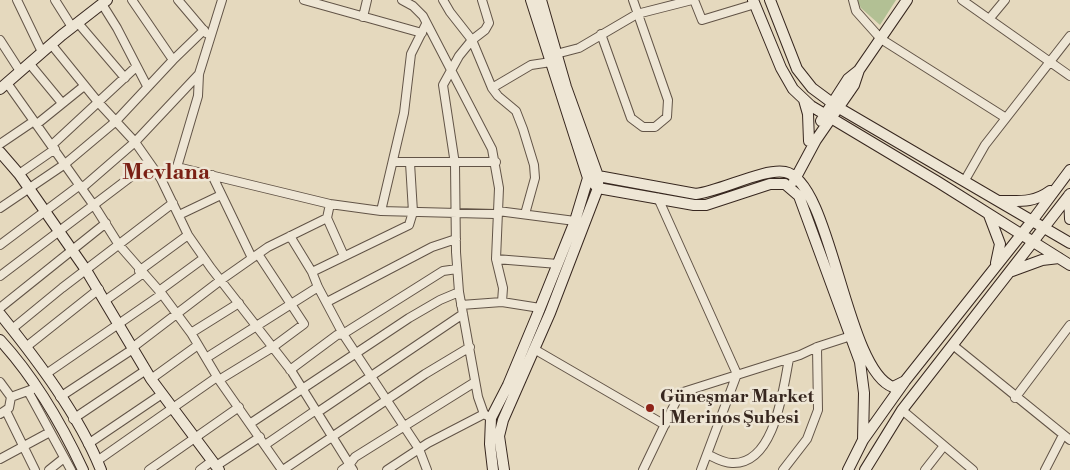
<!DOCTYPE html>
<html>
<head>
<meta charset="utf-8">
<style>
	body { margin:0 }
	canvas { display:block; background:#e5d9be }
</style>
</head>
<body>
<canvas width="1070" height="470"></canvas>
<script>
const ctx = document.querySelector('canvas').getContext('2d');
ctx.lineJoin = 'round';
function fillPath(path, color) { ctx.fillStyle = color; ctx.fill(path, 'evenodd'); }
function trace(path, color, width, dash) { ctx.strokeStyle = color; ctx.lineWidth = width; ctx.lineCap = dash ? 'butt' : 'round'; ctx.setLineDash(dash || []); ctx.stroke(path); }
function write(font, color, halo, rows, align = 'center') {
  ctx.font = font + ' "Libre Bodoni",serif'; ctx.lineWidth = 5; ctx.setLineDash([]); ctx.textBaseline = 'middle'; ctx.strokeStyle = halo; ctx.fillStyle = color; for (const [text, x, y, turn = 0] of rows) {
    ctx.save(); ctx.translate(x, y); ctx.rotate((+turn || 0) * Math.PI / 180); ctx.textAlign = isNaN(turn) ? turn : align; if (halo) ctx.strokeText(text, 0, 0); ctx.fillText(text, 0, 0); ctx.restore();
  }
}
const green = new Path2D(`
	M857,0h39l-16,25 -19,-17z`);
const street = new Path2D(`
	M17,0l25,52
	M55,0l17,27
	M132,0l41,60
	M178,0l28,33
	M304,0l118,33
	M402,0l11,6 10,10 69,133 7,39 -3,71 7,29 -1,14
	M443,0l7,12 22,28 20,48 6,8 18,15 7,18 11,36 1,13 -10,36
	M482,0l7,23 -4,7 -13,10 -13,16 -16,29 12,79 1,88 3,40 19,105 6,17 7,4
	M694,0l8,20 53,-16
	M853,0l3,11 25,28 125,79
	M962,0l108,76
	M102,4l15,24 30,58
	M363,17l4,-17
	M990,18l15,-18
	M78,23l47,55
	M601,34l30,84 12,9h12l12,-10 1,-17 -35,-100
	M0,40l20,31
	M51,44l47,58 37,40 26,37 27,56 23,33 81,104 61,98
	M556,54l23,-6 58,-34 55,-14
	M29,63l33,40
	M7,83l90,127 22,35 43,49 29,39 28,47 63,90
	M492,88l39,-23 20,-3
	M37,124l47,-38
	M0,144l34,-23
	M52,145l84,-78
	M393,162h103
	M410,163l3,49 -4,13 -97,47 6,15 25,47 76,115 8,21
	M177,167l153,37 51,7 114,3 3,-3 77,10
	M19,174l36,-25
	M212,175l40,83
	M161,179l16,-12 21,-71 1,-22 23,-74
	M965,180l20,-35 85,-109
	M82,188l53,-46 64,-68
	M658,198l79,176 -36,96
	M0,208l65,-44 50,-42 58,-62 31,-30
	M381,211l23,-98 7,-59 15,-30
	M179,215l42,-20
	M327,218l17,38
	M290,236l22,36
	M0,245l80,-60
	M496,259l62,5
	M139,271l49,-36
	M0,276l149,-113
	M159,291l45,-33
	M106,300l36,-26
	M327,302l105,-55 24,-8
	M461,305l41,-3 38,6
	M0,308l106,-85
	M12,329l50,-41 111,-85
	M191,333l48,-30
	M954,346l116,94
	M26,347l73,-58
	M132,348l89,-68 47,-33 59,-29 3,-14
	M534,349l131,76
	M206,358l112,-71
	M290,370l47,-35 6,-1 100,-63 14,-2
	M46,374l116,-80
	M151,379l47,-34
	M219,380l54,-33 31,-23 -46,-70
	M0,382l11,15 -2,11 -9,6
	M28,391l43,79
	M11,397l22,-8
	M60,397l73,-48
	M1015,398l55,-73
	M902,410l71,60
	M6,411l29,59
	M318,412l145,-98
	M73,419l73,-49
	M251,423l158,-105 31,-18 19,-8
	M88,444l74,-50
	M265,445l51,-35
	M707,454c8,4 16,9 25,9 43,2 51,-74 57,-104
	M0,459l50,-27
	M97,461l120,-84
	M216,466l44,-29
	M49,470l15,-12
	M149,470l90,-63
	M200,470l12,-9
	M283,470l142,-96 45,-27
	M342,470l7,-5 6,-8 120,-75
	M387,470l41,-27 56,-29
	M643,470l37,-77 120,-38 17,-8 37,-12
	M783,470l24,-31 11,-29 -1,-63
	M925,470l18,-23
	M1045,470l18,-35`);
const secondary = new Path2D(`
	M753,0l28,68 12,21 18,17 127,76 132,83
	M770,0l27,69 15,19 27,20 231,135
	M0,89l62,-54 45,-35
	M804,100l4,14 1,27
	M821,121l27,-42 10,-8
	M0,152l19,22 67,96 65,109 68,91
	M592,177l6,-1 98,18c25,-3 68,-26 89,-22 47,9 60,198 108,215l12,-6
	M794,181l22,-41 38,-55 5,-15 48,-70
	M594,184l4,4 96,17h12l64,-21h15l14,12 61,166 4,31 -1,47
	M1069,195l1,24
	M1000,201c19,0 34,2 50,-10
	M989,215l11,29 -4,19
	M1012,271l30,-11 17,-2
	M0,314c37,46 79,101 101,156
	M0,340c34,37 62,85 83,130
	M493,470l-3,-26 1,-26 17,-33 28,-67 39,-97 13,-43 -57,-178
	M504,470l-5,-34 4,-16 47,-107 48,-125v-12l-32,-89 -25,-87
	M848,470l15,-30 42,-59 127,-160 38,-51
	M865,470l37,-60 168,-216`);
const markers = [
	[650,408,5,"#8f2418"]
];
const poiNames = [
	["Güneşmar Market",660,398],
	["| Merinos Şubesi",660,419]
];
const districtNames = [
	["Mevlana",166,174]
];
fillPath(green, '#b2c094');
trace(street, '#625447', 10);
trace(secondary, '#37271f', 12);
trace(street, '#eee6d5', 8);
trace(secondary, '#eee6d5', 10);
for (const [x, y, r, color] of markers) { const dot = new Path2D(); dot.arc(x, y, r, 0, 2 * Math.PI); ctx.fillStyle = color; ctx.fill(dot); trace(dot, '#eee6d5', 2); }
write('bold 18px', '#37271f', '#eee6d5', poiNames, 'left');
write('bold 22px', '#7a1f14', '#eee6d5', districtNames);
</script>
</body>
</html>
